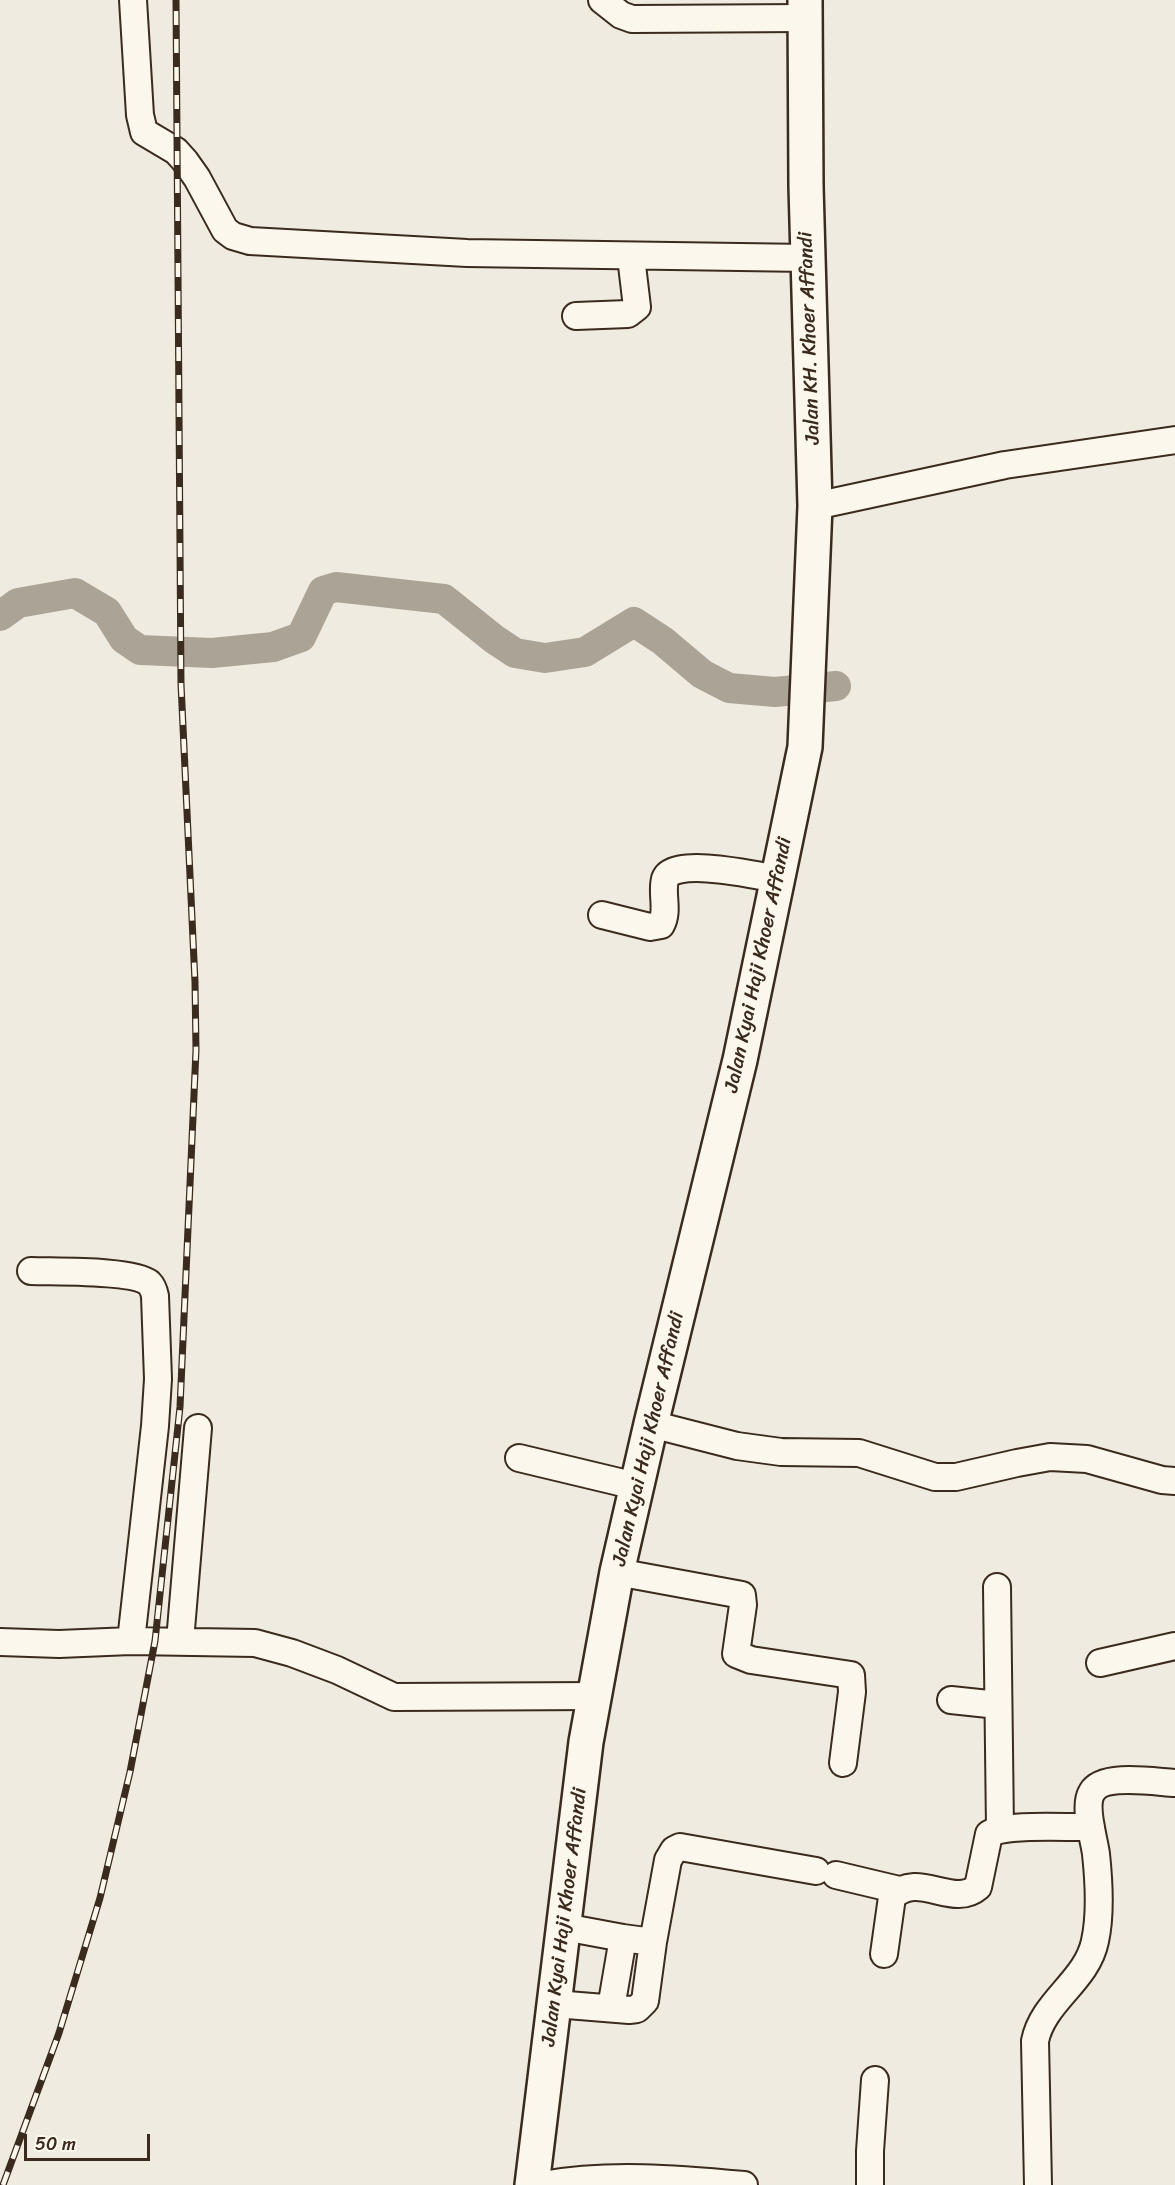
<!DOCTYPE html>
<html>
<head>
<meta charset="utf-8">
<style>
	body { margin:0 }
	#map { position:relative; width:1175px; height:2185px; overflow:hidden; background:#f0ebe0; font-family:Sriracha,sans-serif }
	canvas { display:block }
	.scale { position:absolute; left:24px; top:2134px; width:126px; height:27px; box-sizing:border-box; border:3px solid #3b2a1e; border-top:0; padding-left:8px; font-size:18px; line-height:21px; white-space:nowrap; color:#3b2a1e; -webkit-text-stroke:4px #fbf7ec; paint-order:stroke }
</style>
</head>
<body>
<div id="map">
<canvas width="1175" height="2185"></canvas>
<div class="scale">50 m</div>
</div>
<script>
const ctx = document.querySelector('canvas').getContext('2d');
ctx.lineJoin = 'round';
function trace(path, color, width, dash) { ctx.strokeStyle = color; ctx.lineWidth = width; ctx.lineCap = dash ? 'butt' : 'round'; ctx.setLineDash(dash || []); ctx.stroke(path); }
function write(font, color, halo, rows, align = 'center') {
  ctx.font = font + ' Sriracha,sans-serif'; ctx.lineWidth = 4.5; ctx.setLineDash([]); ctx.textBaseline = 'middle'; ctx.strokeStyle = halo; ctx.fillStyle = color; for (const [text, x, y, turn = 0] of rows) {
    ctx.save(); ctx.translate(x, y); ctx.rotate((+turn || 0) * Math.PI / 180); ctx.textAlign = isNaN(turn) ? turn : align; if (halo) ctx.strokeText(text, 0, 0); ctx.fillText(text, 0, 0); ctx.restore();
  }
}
const river = new Path2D(`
	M0,616l18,-13 57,-10 32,19 17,27 16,11 72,3 61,-6 28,-10 22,-46 13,-4 108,12 50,40 21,14 30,5 40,-6 49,-30 29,19 39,33 27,14 46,4 61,-6`);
const minor = new Path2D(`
	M133,0l7,115 4,17 32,19 9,10 12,17 28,52 8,6 17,5 217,12 341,5
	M602,0l19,15 11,4 173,-1
	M576,316l52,-2 9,-7 -6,-50
	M815,506l190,-41 170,-25
	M602,915l48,12 11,-2c8,-14 0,-31 4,-46 8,-23 94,-3 113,0
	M31,1271c25,1 102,-1 118,12 4,4 5,8 6,13l3,83 -3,47 -24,215
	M651,1424l86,22 44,6 78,1 76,24h21l61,-14 33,-6 37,2 75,21 13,1
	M519,1458l117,28
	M617,1572l125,23 1,10 -7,49 15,6 100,15 1,17 -9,71
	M997,1587l3,242
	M180,1641l18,-213
	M0,1642l59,2 72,-3 124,2 37,10 45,17 57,27 202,-1
	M1100,1663l75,-17
	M951,1700l47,5
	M836,1875l63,15
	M564,1927l59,11 30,4
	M884,1954l8,-57c26,-27 61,12 86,-10l11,-53c18,-11 79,-6 102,-7
	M555,2004l74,6 8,-1 8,-8 8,-59 15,-82 6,-10 6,-3 136,24
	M611,2008l12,-70
	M543,2185c66,-12 134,-6 201,0
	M870,2185v-34l5,-71
	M1038,2185l-3,-144c8,-40 52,-60 60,-100 6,-27 4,-59 1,-87 -2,-16 -13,-48 -4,-62 11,-19 63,-10 83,-9`);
const major = new Path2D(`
	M532,2185l54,-443 31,-170 34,-148 89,-364 65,-313 10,-241 -9,-320 -1,-186`);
const rail = new Path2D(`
	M3,2185l56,-152 41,-135 30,-126 25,-131 25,-234 16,-357 -1,-68 -14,-298 -5,-684`);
const streetNames = [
	["Jalan KH. Khoer Affandi",810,338,-92],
	["Jalan Kyai Haji Khoer Affandi",759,965,-78],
	["Jalan Kyai Haji Khoer Affandi",649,1439,-77],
	["Jalan Kyai Haji Khoer Affandi",565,1917,-83]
];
trace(river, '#aca397', 30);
trace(minor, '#3b2a1e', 30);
trace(major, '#3b2a1e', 38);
trace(minor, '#fbf7ec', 26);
trace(major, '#fbf7ec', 33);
trace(rail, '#3b2a1e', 7);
trace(rail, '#fbf7ec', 4.5, [14]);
write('20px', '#3b2a1e', '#fbf7ec', streetNames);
</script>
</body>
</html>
